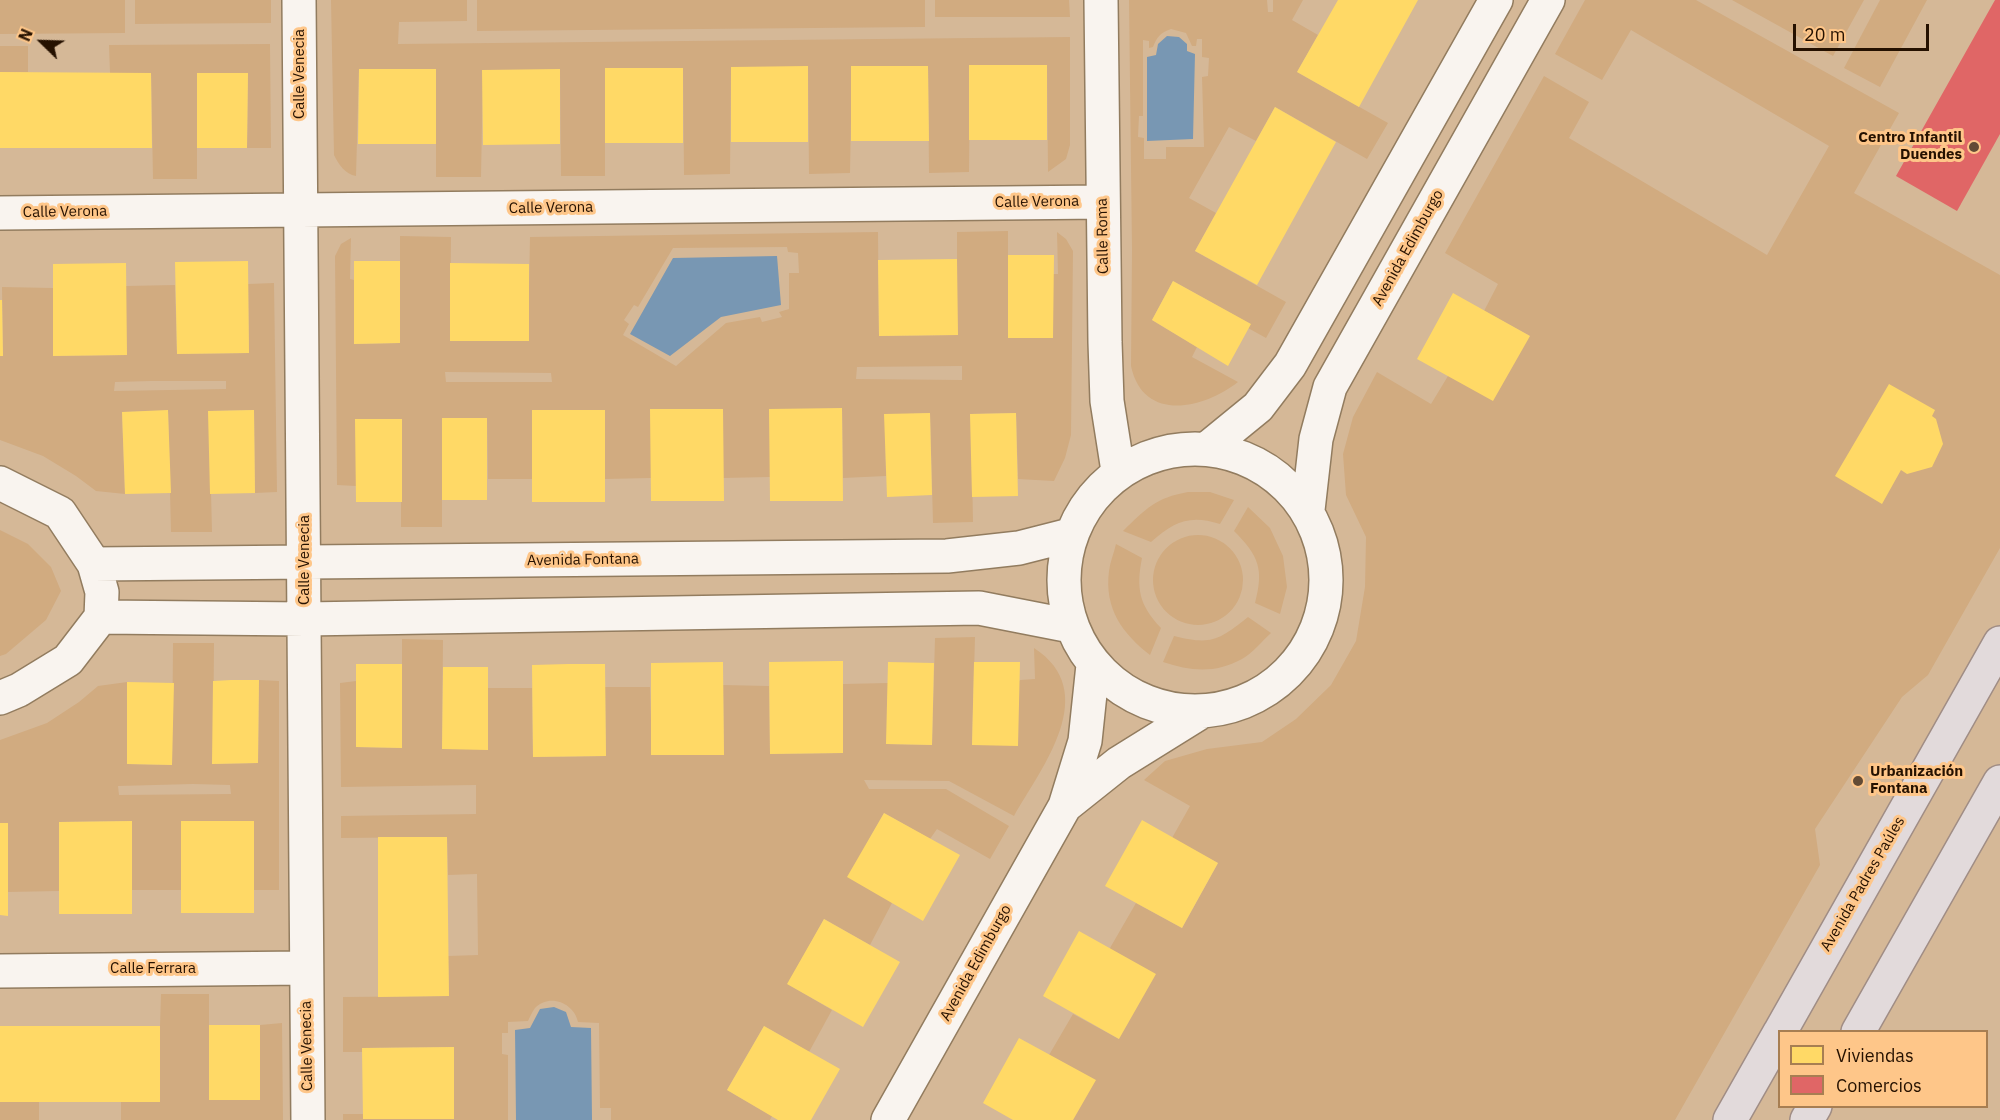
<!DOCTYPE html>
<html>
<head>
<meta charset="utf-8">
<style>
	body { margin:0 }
	#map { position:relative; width:2000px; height:1120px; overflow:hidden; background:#d5b897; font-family:"IBM Plex Sans",sans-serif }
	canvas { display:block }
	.legend { position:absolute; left:1778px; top:1030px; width:210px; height:78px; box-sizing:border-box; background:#fec689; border:2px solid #a77e52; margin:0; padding:8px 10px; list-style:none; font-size:18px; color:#251100 }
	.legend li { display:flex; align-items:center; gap:12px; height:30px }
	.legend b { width:30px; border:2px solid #a77e52 }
	.north { position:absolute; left:12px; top:12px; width:60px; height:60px; -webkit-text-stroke:4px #fec689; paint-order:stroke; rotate:293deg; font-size:16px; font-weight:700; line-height:24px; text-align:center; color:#251100 }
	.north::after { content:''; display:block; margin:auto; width:21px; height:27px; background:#251100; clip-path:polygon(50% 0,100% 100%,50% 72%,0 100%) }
	.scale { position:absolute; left:1793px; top:24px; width:136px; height:27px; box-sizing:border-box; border:3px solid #251100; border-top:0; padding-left:8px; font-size:18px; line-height:21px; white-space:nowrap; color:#251100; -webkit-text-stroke:4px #fec689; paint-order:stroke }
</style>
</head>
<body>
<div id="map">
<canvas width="2000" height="1120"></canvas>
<ul class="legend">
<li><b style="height:16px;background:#ffd966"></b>Viviendas</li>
<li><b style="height:16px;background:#e06666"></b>Comercios</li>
</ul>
<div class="north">N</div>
<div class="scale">20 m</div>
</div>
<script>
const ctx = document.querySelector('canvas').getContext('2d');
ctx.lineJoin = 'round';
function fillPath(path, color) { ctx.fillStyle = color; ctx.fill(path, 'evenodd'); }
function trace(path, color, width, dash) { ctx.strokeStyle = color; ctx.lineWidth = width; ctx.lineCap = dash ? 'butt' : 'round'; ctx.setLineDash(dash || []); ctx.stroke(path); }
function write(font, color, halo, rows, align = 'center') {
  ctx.font = font + ' "IBM Plex Sans",sans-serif'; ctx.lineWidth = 6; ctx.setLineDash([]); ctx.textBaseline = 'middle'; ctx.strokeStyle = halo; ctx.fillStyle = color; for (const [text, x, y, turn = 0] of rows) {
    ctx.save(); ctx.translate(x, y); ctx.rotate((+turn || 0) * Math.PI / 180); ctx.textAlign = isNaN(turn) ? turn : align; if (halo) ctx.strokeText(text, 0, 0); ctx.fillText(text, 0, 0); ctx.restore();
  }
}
const green = new Path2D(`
	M0,0h125v33l-125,1z
	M135,0h136v23l-136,1z
	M331,0h136v21l-68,1 -1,22 672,-7v108l-4,14 -18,13 -1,-107h-77l-1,107 -40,1 -1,-107h-76l-2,107 -41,1 -1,-107h-77l-1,107 -46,1 -1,-106 -78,-1v108h-44l-1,-106h-77l-2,107h-45v-107l-77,-1 -3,107c-11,-2 -17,-11 -22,-21z
	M477,0h448v27l-448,4z
	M935,0h134l1,17h-135z
	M1129,0h138l1,12h5v-12h30l-11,20 26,15 -21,37 91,51 -21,36 -92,-52 -19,34 -27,-14 -40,71 27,15 -21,38 91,51 -20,36 -18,-10 2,-4 -77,-43 -21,39 45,27 -5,10 46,25c-34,27 -95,41 -107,-16l1,-116zM1171,29l15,4 6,13h4l1,-7h5v18l7,1 -1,18 -6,1 2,70h-38v12h-22v-21l-6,-1 1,-21h4v-76l6,1v7l4,-1c4,-10 7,-14 18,-18z
	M1585,0h111l203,113 -45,80 146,82v273l-72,127 -26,22 -87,132 5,36 -145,255h-602l-24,-65 24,-41 46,25 -9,-91 26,-45 46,25 36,-65 -46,-25 18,-32 -46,-26 21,-19 42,-12 55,-7 34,-23 35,-34 25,-44 9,-54 1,-50 -20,-42 -3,-41 10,-37 24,-45 54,32 17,-28 82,-40 -46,-25 14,-27 -53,-31 99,-177 45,26 -20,36 198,117 62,-109 -198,-116 -29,50 -47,-26z
	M1732,0h132l-31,56z
	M1880,0h47l-47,87 -36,-19z
	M270,44l1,104h-24l1,-74h-51v105h-44l-2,-106h-41l-1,-28z
	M0,46h28v26h-28z
	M1008,231v107l45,-1v-63h5l-1,-42 9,7 7,12 -2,184 -6,23 -11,23 -36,-2 -2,-66 -45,1 2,108 -40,1 -3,-110 -45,2 1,61 -43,2 -1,-70 -72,69 -47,1v-69l-72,69 -46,1 -1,-69h-72l1,69h-45l-1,-61h-45v109h-41v-108l-45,67 -19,-1 -2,-229 6,-12 10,-6 -1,41 4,1 1,64 45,-1v-107l51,1 -1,104h78l2,-104 348,-5 1,104 78,-1v-103zM787,247l1,5 10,1 1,20h-10v36l-10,3 3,5 -20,5 -2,-5 -34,6 -50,43 -53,-31 6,-11 -5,-4 10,-15 4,2 35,-59zM962,366v14l-106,-1 1,-12zM445,372l106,1 1,9h-106z
	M274,283l3,209 -22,1 -1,-83 -45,1 3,121h-41l-3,-121 -46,1 3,82 -29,-3 -20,-15 -33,-20 -43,-16v-84h3l-1,-69 51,1v68l73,-1v-69l49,-1 2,69 72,-1 -1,-69zM151,381h75v8l-112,2 1,-9z
	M1188,492h22l24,8 -14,24c-31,-10 -46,-2 -69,18l-28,-11c24,-23 32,-33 65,-39z
	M1248,507l22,21 13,28 4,31 -7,27 -25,-11c9,-34 4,-47 -21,-72z
	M0,530l28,14 23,23 10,24 -15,29 -40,34 -6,2z
	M1153 580a45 45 0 1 1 90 0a45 45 0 1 1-90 0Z
	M1116,544l26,14c-6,30 -3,47 19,70l-11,27c-27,-21 -46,-46 -41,-84 1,-9 5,-18 7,-27z
	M1248,617l23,16c-9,8 -18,20 -29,26 -27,15 -52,12 -79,3l11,-26c37,9 44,5 74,-19z
	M975,637l-3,108 48,-65 15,-1 -1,-31c68,44 8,119 -20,168l-65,-35 -85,-1 5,9h77l63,37 -19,33 -53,-30 -7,10 -46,-26 -18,32 26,58 -22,42 -46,-26 -36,65 44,26 -23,42 -45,-26 -37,64 45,26 -2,4h-159v-12h-11l-1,-85 -21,-1c-4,-19 -28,-29 -43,-14 -3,4 -5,9 -7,13l-20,1v11h-6v21l6,1v65h-165v-6h20v5l91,-1v-71l-91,1v4h-20v-55l106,-1 -1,-40 30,-1 -1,-81 -29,1 -1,-38 -106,1v-22l135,-2v-29l-135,2 -1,-104 16,-2v66l46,1v-109l41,1 -1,109h46v-61h44l1,69 73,-1 -1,-69h45l2,68h72l-1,-70 46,1 1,68 73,-1v-69l45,-1 -1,61 45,1 3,-107z
	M173,643h41l-1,121 45,-1 1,-83 20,1v209h-25v-69l-72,69h-50l-1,-69 -72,1v69l-51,1v-68l-8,-1v-83l47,-17 32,-21 19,-16 29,-4v82l45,1zM193,784l37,1 1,9 -112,1 -1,-9z
	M161,994h48v106h51v-75l22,-2 1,97h-162v-18l39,-76z
	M0,1102h39v18h-39z`);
const water = new Path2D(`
	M1167,36l12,1 8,7v7l8,3 -2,85 -46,2v-84l9,-2 2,-11z
	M777,256l4,49 -60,12 -51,39 -40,-22 43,-76z
	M554,1007l12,5 5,15 20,1 1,92h-76l-1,-90 15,-2 10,-19z`);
const homes = new Path2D(`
	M1338,0h80l-59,107 -62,-35z
	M969,65h78v75h-78z
	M808,66v76h-77v-75z
	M851,66h77l1,75h-78z
	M605,68h78v75h-78z
	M359,69h77v75h-78z
	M560,69v75l-77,1 -1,-75z
	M0,72l151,1 1,75h-152z
	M197,73h51l-1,75h-50z
	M1275,107l61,35 -79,143 -62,-34z
	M1008,255h46l-1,83h-45z
	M957,259l1,76 -79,1 -1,-76z
	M248,261l1,92 -72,1 -2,-92z
	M354,261h46v82l-46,1z
	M126,263l1,92 -74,1v-92z
	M450,263l79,1v77h-79z
	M1173,281l78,43 -23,42 -76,-46z
	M1453,293l77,43 -37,65 -76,-42z
	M0,300h2l1,56h-3z
	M1889,384l46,26 -3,6 4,3 7,25 -11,23 -25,7 -6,-4 -19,34 -47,-28z
	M842,408l1,93h-73l-1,-92z
	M650,409h73l1,92h-73z
	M168,410l3,83 -46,1 -3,-82z
	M254,410l1,83 -45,1 -2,-83z
	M532,410h73v92h-73z
	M930,413l2,82 -45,2 -3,-83z
	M1016,413l2,83 -46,1 -2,-83z
	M442,418h45v82h-45z
	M355,419h47v83h-46z
	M838,661h5v92l-73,1 -1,-92z
	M723,662l1,93h-73v-92z
	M888,662l46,1 -2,82 -46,-1z
	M974,662h46l-2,84 -46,-1z
	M356,664h46v84l-46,-1z
	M568,664h37l1,92 -73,1 -1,-92z
	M443,667h45v83l-46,-1z
	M231,680h28l-1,83 -46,1 1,-83z
	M127,682l47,1 -2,82 -45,-1z
	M884,813l76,42 -37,66 -76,-44z
	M1142,820l76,43 -36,65 -77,-42z
	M132,821v93h-73v-92z
	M181,821h73v92h-73z
	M0,823h8v93l-8,-1z
	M378,837h69l2,159 -71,1z
	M824,919l76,43 -37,65 -76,-43z
	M1079,931l77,43 -37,65 -76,-43z
	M209,1025h51v75h-51z
	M0,1026h160v76h-160z
	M764,1026l76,43 -29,51h-33l-51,-30z
	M1019,1038l77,42 -23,40h-60l-30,-17z
	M454,1047v72h-91l-1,-71z`);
const shops = new Path2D(`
	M1995,0h5v134l-43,77 -61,-35z`);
const minor = new Path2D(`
	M299,0l9,1120
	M1101,0l4,342 2,59 11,70
	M0,213l1103,-11
	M1209,447l49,-40 32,-42 206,-365
	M1064 580a131 131 0 1 1 262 0a131 131 0 1 1-262 0Z
	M0,483l60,30 34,51 8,28 -1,25 -33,43 -49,30 -19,8
	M1308,510l8,-71 14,-52 218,-387
	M94,564l853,-8 72,-8 51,-13
	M101,617l204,2 674,-11 92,18
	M1065,806l54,-43 82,-51
	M0,971l306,-3
	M888,1120l177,-314 20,-65 8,-76`);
const trunk = new Path2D(`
	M1780,1032l220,-389
	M1858,1032l142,-250
	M1730,1120l50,-88
	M1807,1120l8,-14`);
const markers = [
	[1974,147,6,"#634b35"],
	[1858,781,6,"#634b35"]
];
const streetNames = [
	["Calle Venecia",300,74,-90],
	["Calle Verona",1037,202,-1],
	["Calle Verona",551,208,-1],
	["Calle Verona",65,212,-1],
	["Calle Roma",1103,236,-91],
	["Avenida Edimburgo",1408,248,-61],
	["Calle Venecia",305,560,-90],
	["Avenida Fontana",583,560,-1],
	["Avenida Padres Paúles",1863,884,-60],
	["Avenida Edimburgo",976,963,-61],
	["Calle Ferrara",153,969],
	["Calle Venecia",307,1046,-91]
];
const poiNames = [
	["Centro Infantil",1962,138],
	["Duendes",1962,155],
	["Urbanización",1870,772,"left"],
	["Fontana",1870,789,"left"]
];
fillPath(green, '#d1ab80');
fillPath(water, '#7897b3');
fillPath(homes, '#ffd966');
fillPath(shops, '#e06666');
trace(minor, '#927c5f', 36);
trace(trunk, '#a08d85', 36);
trace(minor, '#f9f4ef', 33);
trace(trunk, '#e2dadb', 33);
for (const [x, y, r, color] of markers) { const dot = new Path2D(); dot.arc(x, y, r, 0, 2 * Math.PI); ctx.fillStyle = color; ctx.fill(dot); trace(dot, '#fec689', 2); }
write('15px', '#251100', '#fec689', streetNames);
write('bold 15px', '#251100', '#fec689', poiNames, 'right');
</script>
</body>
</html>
